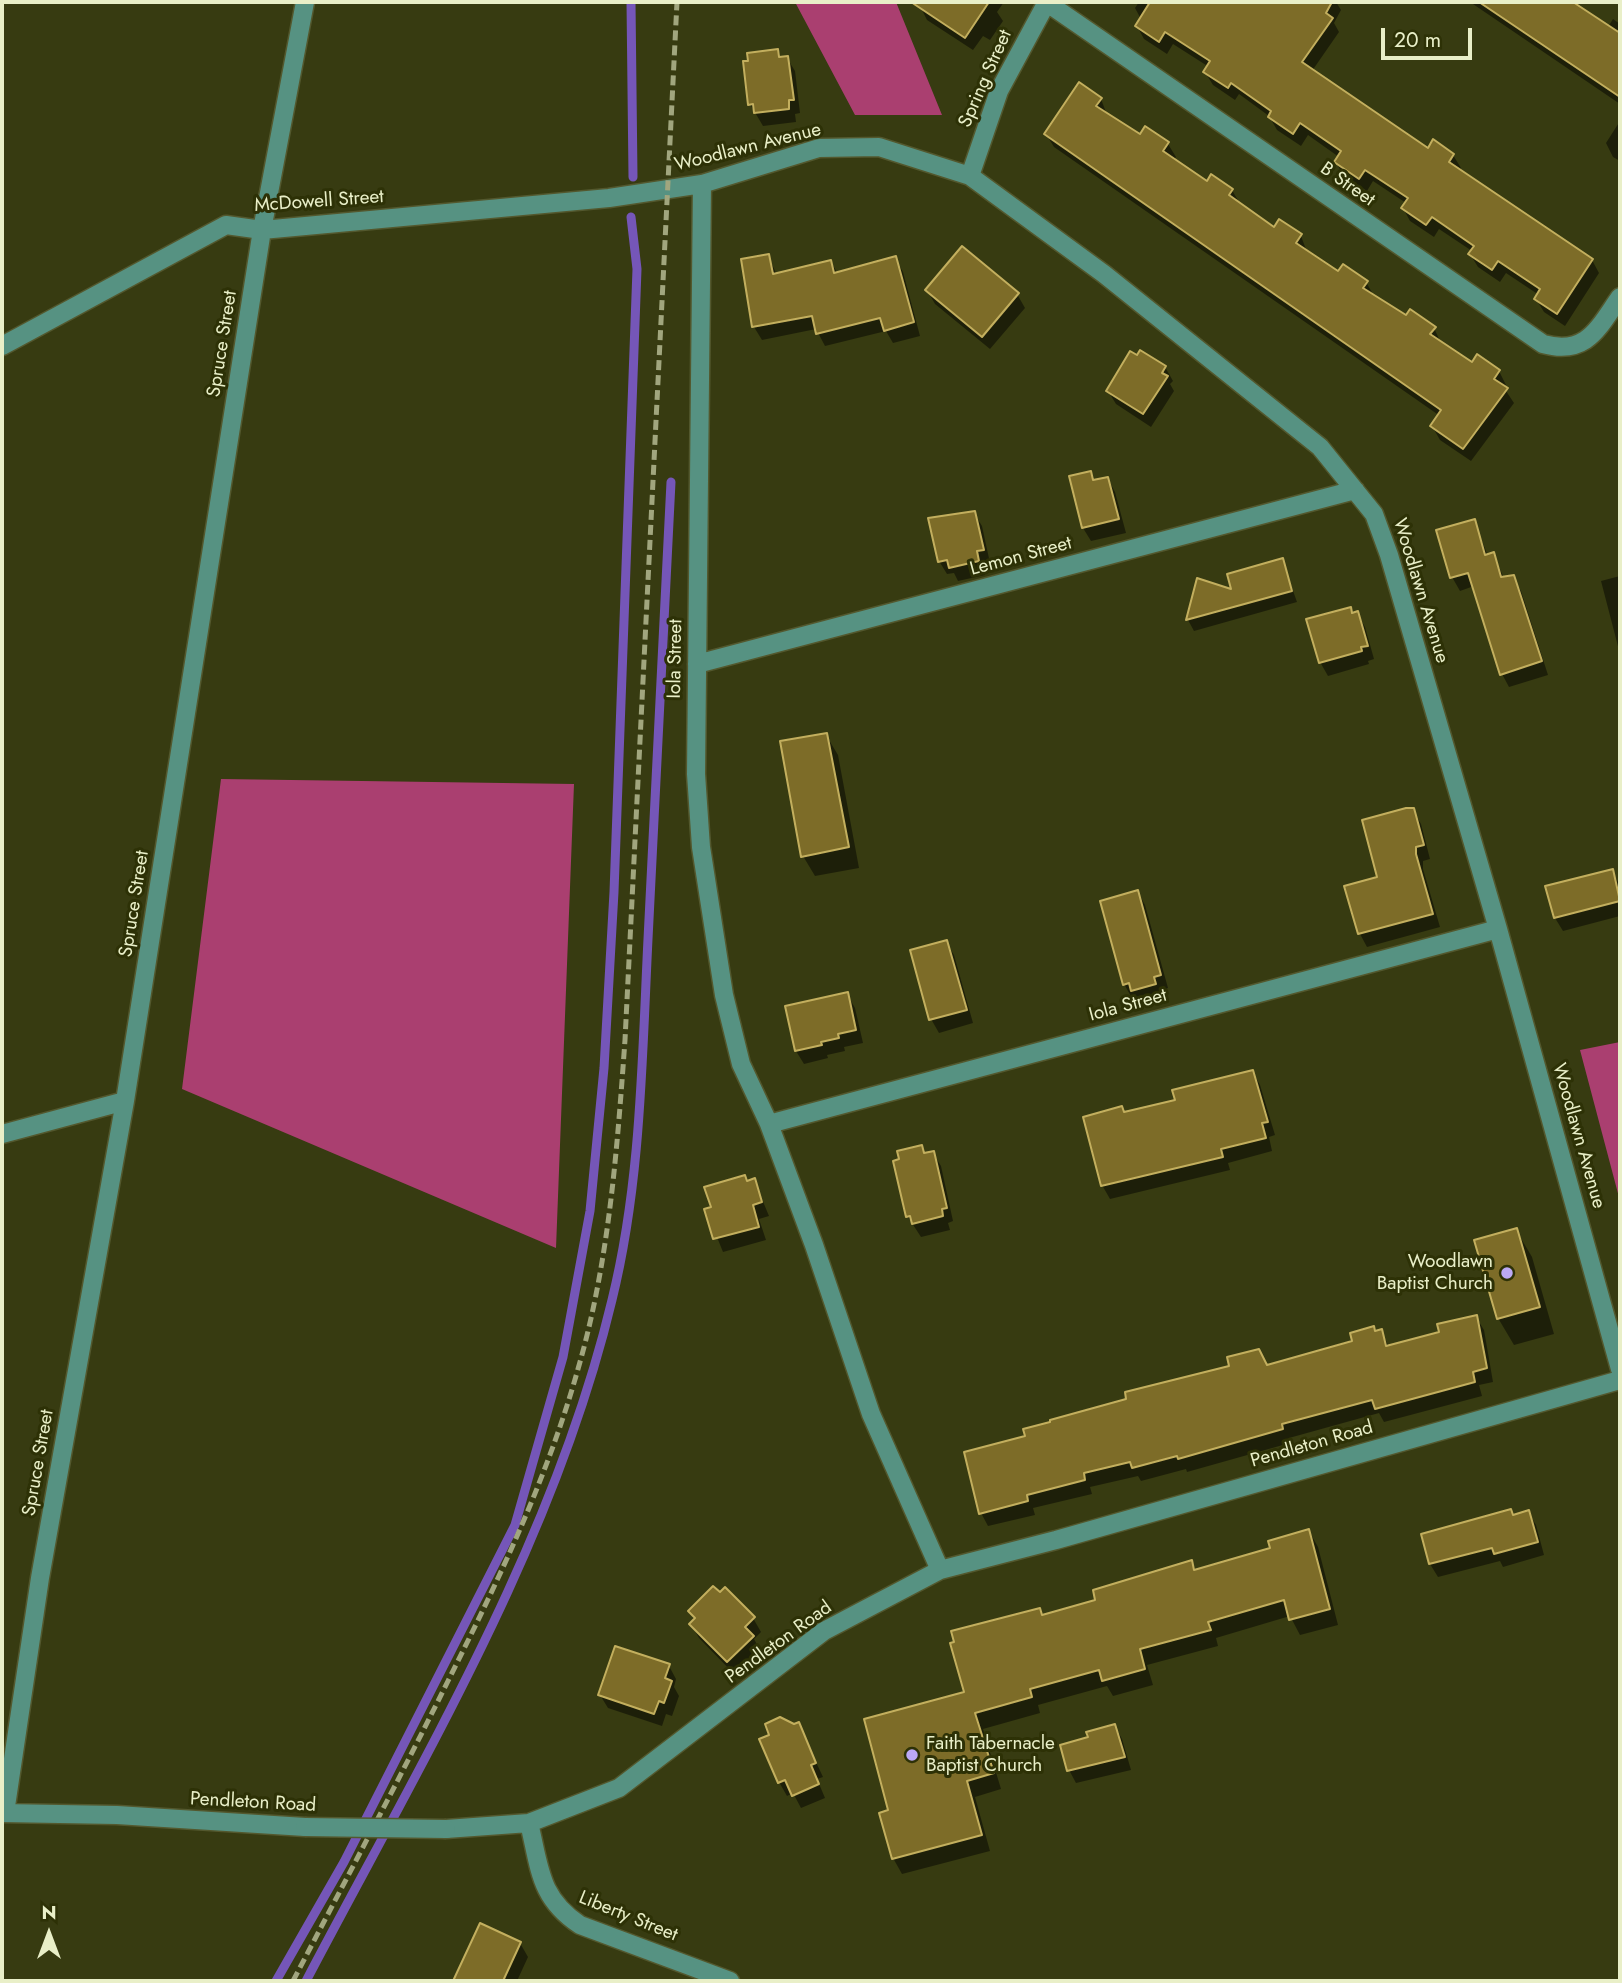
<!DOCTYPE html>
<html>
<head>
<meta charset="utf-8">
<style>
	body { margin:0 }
	#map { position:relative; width:1622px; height:1983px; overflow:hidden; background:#373b11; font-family:Jost,sans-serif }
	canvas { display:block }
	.frame { position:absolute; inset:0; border:4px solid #e9efc8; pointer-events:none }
	.north { position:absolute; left:14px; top:1899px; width:70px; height:70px; -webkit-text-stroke:5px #2d3106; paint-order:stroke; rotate:0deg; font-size:19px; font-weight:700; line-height:28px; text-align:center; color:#e9efc8 }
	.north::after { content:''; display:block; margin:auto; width:24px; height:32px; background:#e9efc8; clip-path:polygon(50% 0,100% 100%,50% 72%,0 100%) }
	.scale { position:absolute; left:1381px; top:28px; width:91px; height:32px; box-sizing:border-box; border:4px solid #e9efc8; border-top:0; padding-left:9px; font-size:21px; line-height:24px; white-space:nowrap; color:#e9efc8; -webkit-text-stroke:5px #2d3106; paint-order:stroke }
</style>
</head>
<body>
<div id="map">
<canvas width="1622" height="1983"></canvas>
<div class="frame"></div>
<div class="north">N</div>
<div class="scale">20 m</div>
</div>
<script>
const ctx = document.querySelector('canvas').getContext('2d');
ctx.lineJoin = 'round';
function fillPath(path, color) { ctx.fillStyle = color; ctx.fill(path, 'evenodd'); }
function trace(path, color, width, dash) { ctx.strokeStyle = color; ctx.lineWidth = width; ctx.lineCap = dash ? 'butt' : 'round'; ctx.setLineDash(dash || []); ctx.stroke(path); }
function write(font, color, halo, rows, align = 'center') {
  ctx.font = font + ' Jost,sans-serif'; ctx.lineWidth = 6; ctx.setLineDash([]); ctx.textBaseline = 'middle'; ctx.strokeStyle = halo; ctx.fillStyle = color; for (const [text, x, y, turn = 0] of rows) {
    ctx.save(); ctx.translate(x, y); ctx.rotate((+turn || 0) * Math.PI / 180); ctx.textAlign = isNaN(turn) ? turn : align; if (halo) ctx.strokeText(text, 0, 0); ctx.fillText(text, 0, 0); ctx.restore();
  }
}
const forest = new Path2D(`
	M795,2h101l46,113h-87z
	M221,779l353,5 -18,464 -374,-159z
	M1620,1042v159l-40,-151z`);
const shadow = new Path2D(`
	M923,2h81l-7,10 6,9 -13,19 -7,-4 -10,14 -46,-30 -7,-14z
	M1139,2h73l16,10 31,11 14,-21h63l5,8 -7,13 5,9 -27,39 116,79 25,5 8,13 -2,3 133,89 7,13 -34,53 -21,-14 -8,-13 3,-4 -33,-22 -6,9 -22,-15 -8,-13 2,-3 -33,-22 -5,8 -24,-16 -7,-13 3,-5 -33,-22 -6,10 -24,-16 -7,-13 3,-5 -31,-22 -7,11 -24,-16 -8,-14 -30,-22 -4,6 -22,-15 -8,-13 4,-5 -36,-23 -6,10 -23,-15 -7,-13 4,-7 -6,-11z
	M1470,2h105l-1,2 34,23 5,-8 7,5v80z
	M777,51l4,8 6,-1 8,13 5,42 -5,1 1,8 -33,4 -13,-22z
	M1101,99l6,16 34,22 27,7 8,13 -2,3 33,23 25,7 8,14 34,26 27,6 6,16 31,21 28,9 8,14 32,21 28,11 7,15 31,21 27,7 7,14 -2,3 10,15 -43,58 -31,-21 -8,-14 8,-10 -386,-269 -8,-13z
	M1620,121v40l-7,-4 -7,-14z
	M768,256l9,19 54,-13 7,12 57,-16 8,14 17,64 -27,7 -7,-12 -61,15 -9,-17 -54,11 -8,-13 -11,-66z
	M927,290l90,4 8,14 -35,41 -55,-45z
	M1165,367l8,14 -3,3 4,7 -23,36 -35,-23 -8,-13z
	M1090,473l5,9 13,-3 7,13 11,41 -35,8 -8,-13z
	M974,513l8,13 8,37 -7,1 2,11 -27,6 -4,-8 -7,1 -8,-13 -9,-42z
	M1474,521l14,35 5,-2 11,24 9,-1 8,14 27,84 -39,12 -7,-13 -28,-88 -14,5 -8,-14z
	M1282,560l15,42 -103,29 -6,-11 10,-39 35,10z
	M1620,576v78l-19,-73z
	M1350,609l3,5 4,-1 8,14 9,32 -6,2 1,3 -41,12 -8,-14z
	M826,735l12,20 21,113 -44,8 -12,-20z
	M1413,810l8,14 9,35 -7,2v8l17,58 -73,20 -7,-13 -13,-47 32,-9z
	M1612,871l8,14v31l-57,15 -8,-13z
	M1138,892l7,13 23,83 -7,3 2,7 -22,5 -4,-7 -5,2 -8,-14z
	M946,942l8,13 19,68 -34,10 -8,-14z
	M847,994l8,14 8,35 -19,4 1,4 -18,4 1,3 -24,6 -8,-13z
	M1253,1072l7,13 15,50 -6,2 3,14 -44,12 2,7 -120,29 -8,-14 22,-71 53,-13z
	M921,1147l4,7 8,-1 8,13 12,55 -5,2 2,7 -29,7 -13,-20 -7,-57z
	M754,1180l15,36 -10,3 7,21 -43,12 -17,-42z
	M1516,1230l16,27 22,77 -40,11 -16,-27z
	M1476,1317l8,13 9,52 -14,3 3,11 -98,26 -5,-9 -90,25 1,5 -103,29 -1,-3 -45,12 -3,-5 -48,11 2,7 -59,14 2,7 -47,11 -7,-13 286,-147 114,-35 8,16 52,-14z
	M1528,1512l8,13 8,30 -41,12 -3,-6 -62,16 -8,-13 83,-48z
	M1309,1531l9,16 20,78 -38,10 -10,-19 -74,22 2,8 -71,19 6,20 -40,11 -6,-10 -69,19 2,8 -57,16 18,60 -26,8 15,54 -88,23 -9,-16 -3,-46 76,-119 77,-77 55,-15 93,-39 5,9 76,-22z
	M690,1612l63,6 8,14 -7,7 6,11 -25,25 -36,-37 -8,-14 4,-4z
	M669,1666l7,13 -2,8 5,9 -7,20 -6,-2 -4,12 -54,-18 -8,-13z
	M798,1724l25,53 -6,2 8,19 -24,10 -8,-15 -6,3 -8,-14 15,-56z
	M1115,1726l7,13 9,31 -55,13 -7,-13 21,-32z
	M480,1926l40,17 8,14 -11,24h-62z`);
const stream = new Path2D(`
	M631,2l2,175
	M276,1981l68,-119 171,-337 48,-168 27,-146 14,-143 10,-176 23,-623 -6,-52
	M306,1981c115,-219 248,-438 306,-681 29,-117 30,-241 36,-361 8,-152 16,-304 23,-457`);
const building = new Path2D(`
	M911,2h78l-24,36z
	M1150,2h182l-6,11 7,5 -31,44 126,86 5,-9 21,15 -5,8 144,97 -36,55 -23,-15 6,-10 -42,-28 -6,9 -24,-16 6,-8 -42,-29 -6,8 -25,-17 7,-10 -43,-28 -6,9 -25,-17 7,-11 -41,-28 -7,11 -25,-17 3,-6 -40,-28 -3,5 -25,-16 7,-11 -45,-29 -6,10 -24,-16z
	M1479,2h94l47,31v64z
	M778,49l1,8 9,-1 6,44h-5v9l-35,4 -1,-9 -5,1 -5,-44h5l-1,-8z
	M1079,82l23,16 -6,8 44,28 5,-8 24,16 -6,9 44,30 4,-7 22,15 -4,6 45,32 5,-8 23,15 -6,9 42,28 5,-7 25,17 -5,7 43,27 4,-6 26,18 -6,7 42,28 5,-8 23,16 -6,9 14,9 -45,61 -33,-23 11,-16 -397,-276z
	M962,246l57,47 -37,44 -57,-47z
	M769,254l4,20 58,-14 3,13 62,-17 18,66 -30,9 -4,-13 -64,16 -4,-18 -60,11 -11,-68z
	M1140,350l26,16 -4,7 6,3 -25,38 -37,-23 24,-40 7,4z
	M1091,471l2,9 15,-3 11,42 -37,9 -13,-52z
	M975,511l9,39 -7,1 2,10 -30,7 -2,-8 -9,2 -10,-44z
	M1475,519l10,36 9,-3 7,25 13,-2 28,86 -42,14 -32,-102 -18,5 -14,-48z
	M1283,558l9,33 -106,29 11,-42 34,11 -4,-15z
	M1351,607l1,6 6,-2 10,35 -7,1 1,4 -43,12 -13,-44z
	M827,733l22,114 -48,10 -21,-116z
	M1406,808h8l10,37 -8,2v7l17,60 -75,20 -14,-48 33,-9 -15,-57z
	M1613,869l7,32 -66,17 -9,-32z
	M1138,890l23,85 -7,2 2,7 -25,7 -2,-8 -6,2 -23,-84z
	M947,940l20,70 -38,10 -19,-70z
	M848,992l8,38 -18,4 1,4 -18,4 1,3 -27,6 -10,-45z
	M1253,1070l15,52 -6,1 4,15 -45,11 2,8 -122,29 -18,-69 39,-11 2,6 51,-12 -3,-10z
	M922,1145l2,8 10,-2 13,57 -5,1 1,7 -31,8 -2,-8 -4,1 -13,-56 6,-2 -2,-8z
	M745,1175l2,6 8,-3 7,24 -9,3 6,22 -46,12 -9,-30 7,-2 -7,-20z
	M1517,1228l23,79 -43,12 -23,-79z
	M1477,1315l10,53 -14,4 2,10 -100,27 -3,-9 -90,24 1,5 -105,30 -1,-3 -45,12 -2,-6 -46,11 1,7 -58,15 1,6 -49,13 -15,-62 61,-16 -2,-7 27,-7v-2l76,-21 -1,-7 104,-26 -2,-9 32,-8 8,16 85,-24 -2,-8 24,-7 1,5 7,-2 4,17 53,-14 -2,-8z
	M1511,1509l2,6 16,-5 9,32 -44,12 -2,-6 -63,16 -8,-30z
	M1309,1529l21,80 -41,11 -5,-20 -76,22 3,8 -71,19 5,20 -43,12 -3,-11 -69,19 2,8 -57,16 19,60 -27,8 15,54 -90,24 -13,-46 9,-3 -24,-91 100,-27 -14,-49 4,-1 -3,-11 89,-23 2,7 53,-15 -2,-10 99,-30 2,10 76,-22 -2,-7z
	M713,1586l7,6 5,-5 30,30 -10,10 9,9 -27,26 -38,-38 6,-6 -7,-7z
	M615,1646l55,18 -5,14 7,3 -8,22 -5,-2 -5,13 -56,-19z
	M780,1717l14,7 5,-2 17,41 -5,2 8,19 -27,12 -7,-16 -7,3 -19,-44 10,-4 -4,-11z
	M1115,1724l10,33 -58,14 -7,-26 28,-8 -2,-5z
	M480,1923l41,19 -18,39h-50z`);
const minor = new Path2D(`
	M1046,2l497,342c44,12 55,-16 77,-47
	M970,176l29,-85 48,-89
	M702,184l-6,590 5,73 23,148 17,69 28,60 45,121 57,169 69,156
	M2,346l224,-121 36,5 347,-32 93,-14 117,-36 60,-1 91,29 134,98 216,173 54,67 15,41 109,374 122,440
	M697,664l658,-174
	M769,1124l729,-195
	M2,1134l123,-33
	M2,1813l115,2 188,12
	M5,1813l35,-235 85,-477 137,-871 43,-228
	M529,1823c11,45 10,75 51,102l150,56
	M446,1829l83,-6 90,-35 205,-157 116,-61 116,-30 564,-160`);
const rail = new Path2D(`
	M293,1981c52,-100 105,-199 155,-300 51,-102 99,-202 130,-312 31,-107 39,-218 47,-329l52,-1038`);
const minorBridge = new Path2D(`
	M305,1827l141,2`);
const markers = [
	[1507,1273,7,"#bca9f5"],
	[912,1755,7,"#bca9f5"]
];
const streetNames = [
	["Spring Street",986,79,-66],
	["Woodlawn Avenue",748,148,-14],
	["B Street",1347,185,35],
	["McDowell Street",319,202,-4],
	["Spruce Street",223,344,-81],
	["Lemon Street",1021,557,-15],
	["Woodlawn Avenue",1420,591,73],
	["Iola Street",676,659,-89],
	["Spruce Street",135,904,-81],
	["Iola Street",1128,1006,-15],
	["Woodlawn Avenue",1578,1136,74],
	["Pendleton Road",1312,1445,-16],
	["Spruce Street",39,1463,-80],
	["Pendleton Road",779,1643,-36],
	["Pendleton Road",253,1803,3],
	["Liberty Street",628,1917,22]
];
const poiNames = [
	["Woodlawn",1493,1262],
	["Baptist Church",1493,1284],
	["Faith Tabernacle",926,1744,"left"],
	["Baptist Church",926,1766,"left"]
];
fillPath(forest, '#aa3f70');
fillPath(shadow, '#0007');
trace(stream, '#7556b8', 9);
fillPath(building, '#7d6c28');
trace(building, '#c3af5e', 2);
trace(minor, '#53582e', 21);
trace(minor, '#569282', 18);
trace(rail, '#a1a67e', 5, [10, 5]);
trace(minorBridge, '#53582e', 21, []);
trace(minorBridge, '#569282', 18);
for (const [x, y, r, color] of markers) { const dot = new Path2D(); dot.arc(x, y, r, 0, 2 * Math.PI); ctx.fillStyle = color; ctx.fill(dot); trace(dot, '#2d3106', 2.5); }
write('19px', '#e9efc8', '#2d3106', streetNames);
write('19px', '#e9efc8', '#2d3106', poiNames, 'right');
</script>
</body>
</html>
